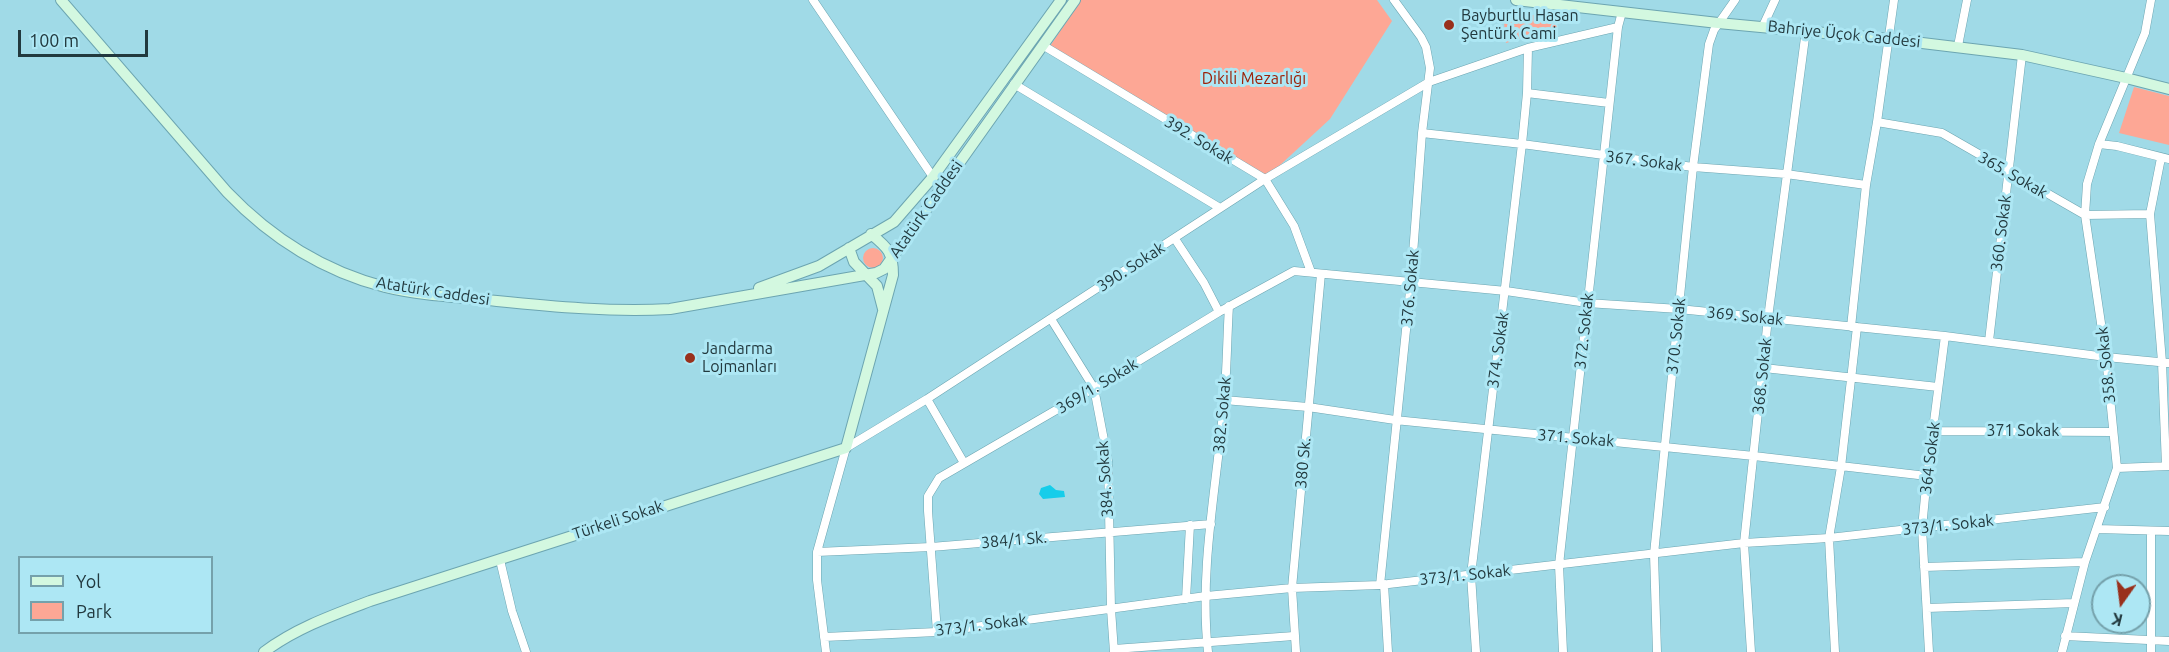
<!DOCTYPE html>
<html>
<head>
<meta charset="utf-8">
<style>
	body { margin:0 }
	#map { position:relative; width:2169px; height:652px; overflow:hidden; background:#a0dae7; font-family:Ubuntu,sans-serif }
	canvas { display:block }
	.legend { position:absolute; left:18px; top:556px; width:195px; height:78px; box-sizing:border-box; background:#ade7f4; border:2px solid #75a1ab; margin:0; padding:8px 10px; list-style:none; font-size:18px; color:#22393e }
	.legend li { display:flex; align-items:center; gap:12px; height:30px }
	.legend b { width:30px; border:2px solid #75a1ab }
	.north { position:absolute; left:2091px; top:574px; width:60px; height:60px; box-sizing:border-box; background:#ade7f4; border:2px solid #75a1ab; border-radius:50%; rotate:194deg; font-size:16px; font-weight:700; line-height:24px; text-align:center; color:#22393e }
	.north::after { content:''; display:block; margin:auto; width:21px; height:27px; background:#99301c; clip-path:polygon(50% 0,100% 100%,50% 72%,0 100%) }
	.scale { position:absolute; left:18px; top:30px; width:130px; height:27px; box-sizing:border-box; border:3px solid #22393e; border-top:0; padding-left:8px; font-size:18px; line-height:21px; white-space:nowrap; color:#22393e; -webkit-text-stroke:4px #ade7f4; paint-order:stroke }
</style>
</head>
<body>
<div id="map">
<canvas width="2169" height="652"></canvas>
<ul class="legend">
<li><b style="height:8px;background:#d3f8e0"></b>Yol</li>
<li><b style="height:16px;background:#fda795"></b>Park</li>
</ul>
<div class="north">K</div>
<div class="scale">100 m</div>
</div>
<script>
const ctx = document.querySelector('canvas').getContext('2d');
ctx.lineJoin = 'round';
function fillPath(path, color) { ctx.fillStyle = color; ctx.fill(path, 'evenodd'); }
function trace(path, color, width, dash) { ctx.strokeStyle = color; ctx.lineWidth = width; ctx.lineCap = dash ? 'butt' : 'round'; ctx.setLineDash(dash || []); ctx.stroke(path); }
function write(font, color, halo, rows, align = 'center') {
  ctx.font = font + ' Ubuntu,sans-serif'; ctx.lineWidth = 6; ctx.setLineDash([]); ctx.textBaseline = 'middle'; ctx.strokeStyle = halo; ctx.fillStyle = color; for (const [text, x, y, turn = 0] of rows) {
    ctx.save(); ctx.translate(x, y); ctx.rotate((+turn || 0) * Math.PI / 180); ctx.textAlign = isNaN(turn) ? turn : align; if (halo) ctx.strokeText(text, 0, 0); ctx.fillText(text, 0, 0); ctx.restore();
  }
}
const green = new Path2D(`
	M1081,0h296l15,21 -62,98 -65,60 -217,-130z
	M1503,12l49,5 6,10 -52,16z
	M2134,87l35,9v49l-50,-12z
	M863 258a10 10 0 1 1 20 0a10 10 0 1 1-20 0Z`);
const water = new Path2D(`
	M1050,485l6,5 8,1 1,6 -22,2 -4,-5 2,-6z`);
const street = new Path2D(`
	M813,0l120,177
	M1763,26l12,-26
	M1044,46l221,133 29,47 17,46
	M1958,46l9,-46
	M1014,84l206,124
	M1527,93l82,10
	M1877,122l65,11 143,82 65,-1
	M1422,133l100,11 171,23 93,7 80,11
	M2099,144l18,2 52,13
	M2161,158l-11,56 12,148 4,104
	M1175,239l29,44 15,29
	M1051,319l43,69 14,73 3,148 3,43
	M1851,327l15,-142 11,-63 17,-122
	M1989,341l33,-286
	M1764,368l174,19
	M927,399l37,64
	M1224,400l84,7 87,13 359,36 173,20
	M1933,431l179,1
	M2117,468l52,-2
	M2097,529l72,2
	M2151,531v121
	M817,552l114,-5 280,-23
	M500,560l12,51 14,41
	M1924,567l161,-5
	M1384,584l4,68
	M1380,585l31,-304 11,-148 8,-65 -4,-21 -5,-10 -27,-37
	M1186,599l4,-74
	M1927,608l147,-5
	M937,632l-9,-121v-15l11,-18 155,-90 125,-76 75,-41 212,20 81,12 92,6 266,27 161,21 63,6
	M2065,636l104,5
	M824,637l113,-5 269,-36 86,-8 88,-3 364,-42 85,-5 276,-31
	M1114,649l180,-13
	M826,652l-9,-72v-28l29,-104 81,-49 338,-220 164,-97 99,-34 90,-21
	M1208,652c-9,-83 9,-168 16,-250 3,-32 3,-64 5,-96
	M1296,652l-4,-64 29,-314
	M1476,652l-5,-77 51,-431 5,-51 1,-45
	M1563,652l-4,-87 59,-538 4,-15
	M1657,652l-3,-98 39,-387 16,-123 5,-14 21,-30
	M1751,652l-7,-109 24,-225 38,-288
	M1835,652l-6,-114 12,-71 16,-140
	M1929,652l-7,-124 5,-52 18,-140
	M2062,652l23,-90 32,-94 -11,-111 -21,-142 2,-31 12,-40 46,-111 6,-33`);
const secondary = new Path2D(`
	M61,0l166,192c44,46 96,79 158,95 36,9 75,10 112,14 58,6 115,11 173,8l206,-36 8,-4 191,-269
	M1516,0l202,23 171,16 133,16 104,23 43,11
	M849,248l5,14 23,24 6,23
	M759,288l60,-22 75,-44 39,-45 128,-177
	M264,652c32,-24 69,-37 106,-51l476,-153 47,-173c0,-23 -5,-27 -22,-41`);
const markers = [
	[1449,25,6,"#99301c"],
	[690,358,6,"#99301c"]
];
const poiNames = [
	["Bayburtlu Hasan",1461,16],
	["Şentürk Cami",1461,34],
	["Jandarma",702,349],
	["Lojmanları",702,367]
];
const streetNames = [
	["Bahriye Üçok Caddesi",1844,34,6],
	["392. Sokak",1199,140,31],
	["367. Sokak",1644,161,7],
	["365. Sokak",2013,175,30],
	["Atatürk Caddesi",926,209,-55],
	["360. Sokak",2001,233,-83],
	["390. Sokak",1131,267,-33],
	["376. Sokak",1410,288,-85],
	["Atatürk Caddesi",433,291,9],
	["369. Sokak",1745,316,6],
	["372. Sokak",1584,331,-84],
	["370. Sokak",1676,336,-84],
	["374. Sokak",1498,350,-82],
	["358. Sokak",2106,365,-96],
	["368. Sokak",1762,376,-84],
	["369/1. Sokak",1097,386,-31],
	["382. Sokak",1222,415,-85],
	["371 Sokak",2023,431],
	["371. Sokak",1576,438,5],
	["364 Sokak",1930,458,-83],
	["380 Sk.",1303,463,-85],
	["384. Sokak",1105,479,-94],
	["Türkeli Sokak",618,520,-18],
	["373/1. Sokak",1948,525,-6],
	["384/1 Sk.",1014,540,-5],
	["373/1. Sokak",1465,575,-6],
	["373/1. Sokak",981,625,-7]
];
const parkNames = [
	["Dikili Mezarlığı",1254,79]
];
fillPath(green, '#fda795');
fillPath(water, '#16cdea');
trace(street, '#6ca5b1', 9);
trace(secondary, '#6ca5b1', 12);
trace(street, '#fff', 8);
trace(secondary, '#d3f8e0', 10);
for (const [x, y, r, color] of markers) { const dot = new Path2D(); dot.arc(x, y, r, 0, 2 * Math.PI); ctx.fillStyle = color; ctx.fill(dot); trace(dot, '#ade7f4', 2); }
write('16px', '#22393e', '#ade7f4', poiNames, 'left');
write('16px', '#22393e', '#ade7f4', streetNames);
write('16px', '#9d2006', '#ade7f4', parkNames);
</script>
</body>
</html>
